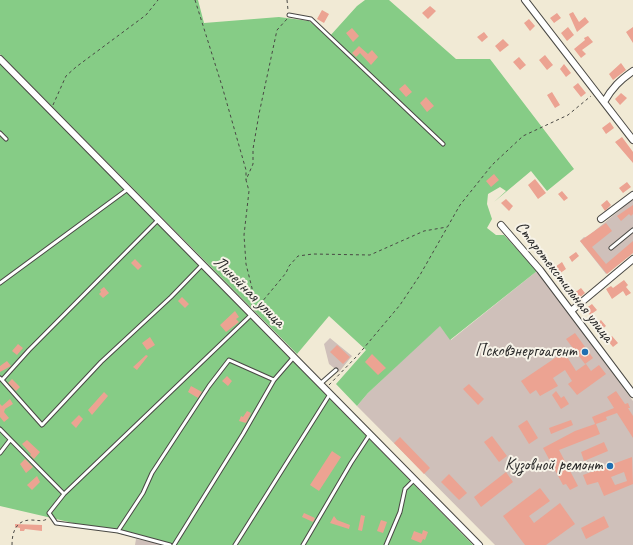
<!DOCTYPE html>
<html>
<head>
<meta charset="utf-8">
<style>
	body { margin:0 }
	canvas { display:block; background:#f1ead5 }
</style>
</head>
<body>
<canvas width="633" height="545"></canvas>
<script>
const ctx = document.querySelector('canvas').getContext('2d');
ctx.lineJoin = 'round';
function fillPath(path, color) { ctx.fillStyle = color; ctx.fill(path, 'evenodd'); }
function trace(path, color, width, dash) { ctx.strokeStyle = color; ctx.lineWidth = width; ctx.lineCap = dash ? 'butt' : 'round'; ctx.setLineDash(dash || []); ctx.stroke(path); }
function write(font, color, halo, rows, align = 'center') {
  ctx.font = font + ' Caveat,sans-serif'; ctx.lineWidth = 4; ctx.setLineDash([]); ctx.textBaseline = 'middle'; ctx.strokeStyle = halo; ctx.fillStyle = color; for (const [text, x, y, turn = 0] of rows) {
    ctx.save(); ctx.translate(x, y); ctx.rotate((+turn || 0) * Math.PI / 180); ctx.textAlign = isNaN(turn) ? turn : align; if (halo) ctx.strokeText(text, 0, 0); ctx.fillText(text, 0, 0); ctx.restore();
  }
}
const industrial = new Path2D(`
	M633,199v54l-27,21 -26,-33 4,-4 2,1z
	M537,271l96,130v144h-138l-138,-139 11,-13 72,-68 11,15z
	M330,338l22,18 -13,16 -10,-8 -5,-20z
	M136,539l32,6h-33z`);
const green = new Path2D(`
	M0,0h198l6,23 75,-6 30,4 20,16 28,-31 8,-6h24l67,59h34l84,110 -27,22 -16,-20 -37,31 12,-11 -6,-4 -12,7 -1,10 5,15 -5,9 9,7h8l33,36 -87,69 -10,-14 -72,67 -11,13 -21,-22 30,-34 -37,-34 -32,38 -297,-300z
	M0,61l473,484h-305l-168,-39z`);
const building = new Path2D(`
	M430,6l6,5 -8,8 -6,-6z
	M322,10l7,4 -5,9 -7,-4z
	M573,12l6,10 6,-5 4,5 -12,10 -8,-18z
	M557,13l4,5 -7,5 -4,-5z
	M529,19l6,7 -5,5 -6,-8z
	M568,27l6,8 -7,6 -6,-8z
	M633,27v16l-7,-11z
	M352,28l7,8 -6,6 -7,-9z
	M484,32l4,5 -6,5 -5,-5z
	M588,36l5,6 -11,8 4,4 -5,4 -7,-9 11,-9 -1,-2z
	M503,39l6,6 -9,7 -5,-6z
	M359,46l9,8 4,-4 6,7 -7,8 -11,-12 -4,4 -4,-4z
	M545,55l8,10 -6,5 -8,-10z
	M519,57l7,8 -6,5 -7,-8z
	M621,63l5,7 -13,10 -4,-6z
	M564,64l7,9 -5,4 -6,-8z
	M578,83l8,10 -5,4 -8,-10z
	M405,84l7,8 -6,5 -7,-8z
	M552,92l8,13 -5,3 -8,-13z
	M621,93l6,5 -7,7 -5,-6z
	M426,97l8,9 -7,6 -7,-9z
	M610,122l4,6 -8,6 -4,-6z
	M622,137l11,15v11l-18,-21z
	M494,174l5,6 -8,7 -5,-6z
	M535,179l11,14 -8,6 -10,-14z
	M627,182l4,5 -8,6 -4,-5z
	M562,191l6,7 -4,3 -6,-7z
	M506,199l7,7 -4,5 -8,-8z
	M607,200l4,5 -6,6 -4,-6z
	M633,205v9l-2,2 -2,-2 -8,7 -4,-5z
	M606,223l6,8 -20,16 14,17 27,-23v12l-26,21 -27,-33z
	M576,252l3,4 -7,6 -3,-5z
	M135,259l7,7 -4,4 -7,-7z
	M562,262l4,7 -7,5 -4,-7z
	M624,280l4,5 -2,2 5,6 -5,3 -3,-5 -11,8 -6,-10 5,-3 2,2z
	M104,287l5,6 -6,5 -4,-4 2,-2 -1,-2z
	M581,288l4,5 -7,6 -5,-5z
	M182,297l7,7 -4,4 -7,-7z
	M592,304l5,6 -7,5 -5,-6z
	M235,311l4,6 -3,2 3,3 -13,10 -6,-7z
	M601,320l5,6 -5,4 -5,-6z
	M575,333l18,25 -8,6 -19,-25z
	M612,336l6,7 -5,4 -6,-7z
	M150,337l5,8 -8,5 -5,-7z
	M18,344l5,4 -6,7 -5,-4z
	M337,345l13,12 -7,7 -13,-12z
	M564,352l12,19 10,-7 5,7 8,-6 7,9 -29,21 -9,-11 4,-3 -7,-11 -12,8 5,8 -18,10 -4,-6 -6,4 -9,-13z
	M372,354l14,14 -8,7 -13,-13z
	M146,355l2,1 -11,14 -4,-3z
	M7,361l4,5 -11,6v-6z
	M227,376l5,5 -4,5 -6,-5z
	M12,379l8,8 -4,4 -8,-8z
	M469,384l15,15 -6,6 -15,-16z
	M191,386l11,6 -4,6 -10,-6z
	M556,391l5,7 3,-2 5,8 -8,5 -9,-14z
	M616,391l9,13 3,-1 2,5h-2l5,8v22l-16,-25 -11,4 1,3 -11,4 4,10 -41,16 19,36 -8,4 -4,-6 -3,1 -20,-37 32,-17 20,-7 -3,-7 22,-9 -7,-11z
	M104,392l4,4 -16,19 -4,-5z
	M10,399l3,5 -8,5 -1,3 5,6 -5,4 -4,-5v-13l2,2z
	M247,411l4,2 -5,10 -7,-2 2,-5 2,1z
	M79,415l4,4 -7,9 -5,-5z
	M527,420l11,18 -9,6 -11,-18z
	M571,420l2,5 -22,9 -2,-6z
	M492,436l15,20 -8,6 -15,-20z
	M400,437l30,31 -6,6 -30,-31z
	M27,440l13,12 -6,7 -4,-4 1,-1 -9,-10z
	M604,442l4,9 -24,10 -3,-9z
	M332,451l9,6 -22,34 -9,-6z
	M632,457l1,27 -29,12 -6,-14 -11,3 -4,-10zM624,472l3,9 -12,4 -4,-8z
	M25,459l8,8 -7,6 -6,-9z
	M506,472l7,10 -32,25 -7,-10z
	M449,474l18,19 -8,7 -18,-18z
	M37,476l3,6 -8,8 -5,-5z
	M540,488l10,13 -21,15 5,7 26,-20 15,21 -29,21h-21l-22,-29z
	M304,513l11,5 -2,4 -11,-5z
	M361,515l4,1 -3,15 -4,-1z
	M334,516l3,4 13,5 -1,4 -19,-6z
	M604,516l5,11 -23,12 -5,-11z
	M381,520l6,2 -4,11 -6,-2z
	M15,524l27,1v6l-17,-2 -1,2h-4v-3l-5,-1z
	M423,530l5,2 -3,8 -2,-1 -2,4 -10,-4 3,-8 8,3z`);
const path = new Path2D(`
	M195,0l27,86 24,84v10
	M287,0l1,10
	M53,105l13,-29 10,-9 70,-52 12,-15
	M252,307v-19l-6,-24 -2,-29 5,-44 -3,-11 7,-16v-15l6,-35 18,-84 10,-11
	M256,309l30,-36 3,-7 9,-10 15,-2 57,1 54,-24 23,-4
	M329,385l29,-30 42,-50 20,-30 40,-70 32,-40 31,-29 45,-21 23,-19
	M12,545c0,-13 4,-25 19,-25 6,0 11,2 16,-1`);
const lane = new Path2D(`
	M289,15l22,4 132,125
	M0,133l6,6
	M611,248l22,-18
	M0,283l128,-94
	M0,378l2,2 27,-30 129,-130
	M2,380l40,45 59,-63 70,-65 31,-32
	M320,384l16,-14
	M0,429l64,65
	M0,453l10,-13
	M118,531l25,-38 9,-20 57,-87 20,-26 45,20
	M170,545l-52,-14 -62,-8 -7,-10 15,-19 187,-179
	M174,545l69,-111 31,-54 19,-22
	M235,545l95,-151
	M303,545l48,-82 19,-29
	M386,545l14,-33 5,-23 9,-9`);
const street = new Path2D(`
	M525,0l108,140
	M0,59l479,486
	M604,102c8,-14 16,-22 29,-31
	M601,219l32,-24
	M501,225l39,45 93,124
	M571,311l62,-52`);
const markers = [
	[585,352,4,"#1f6fb2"],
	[610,466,4,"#1f6fb2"]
];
const streetNames = [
	["Старотекстильная улица",564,282,52],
	["Линейная улица",249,292,45]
];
const poiNames = [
	["Псковэнергоагент",577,352],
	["Кузовной ремонт",602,466]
];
fillPath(industrial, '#cfc0ba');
fillPath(green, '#86cc86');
fillPath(building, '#eca392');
trace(lane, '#494844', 5);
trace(street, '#494844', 8);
trace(path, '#494844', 1, [3, 3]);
trace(lane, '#fff', 3);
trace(street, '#fff', 6);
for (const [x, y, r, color] of markers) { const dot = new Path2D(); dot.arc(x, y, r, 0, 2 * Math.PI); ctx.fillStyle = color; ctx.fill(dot); trace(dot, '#f7f3e8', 1.5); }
write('17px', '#2b2b2b', '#f7f3e8', streetNames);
write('17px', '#2b2b2b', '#f7f3e8', poiNames, 'right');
</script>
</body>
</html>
